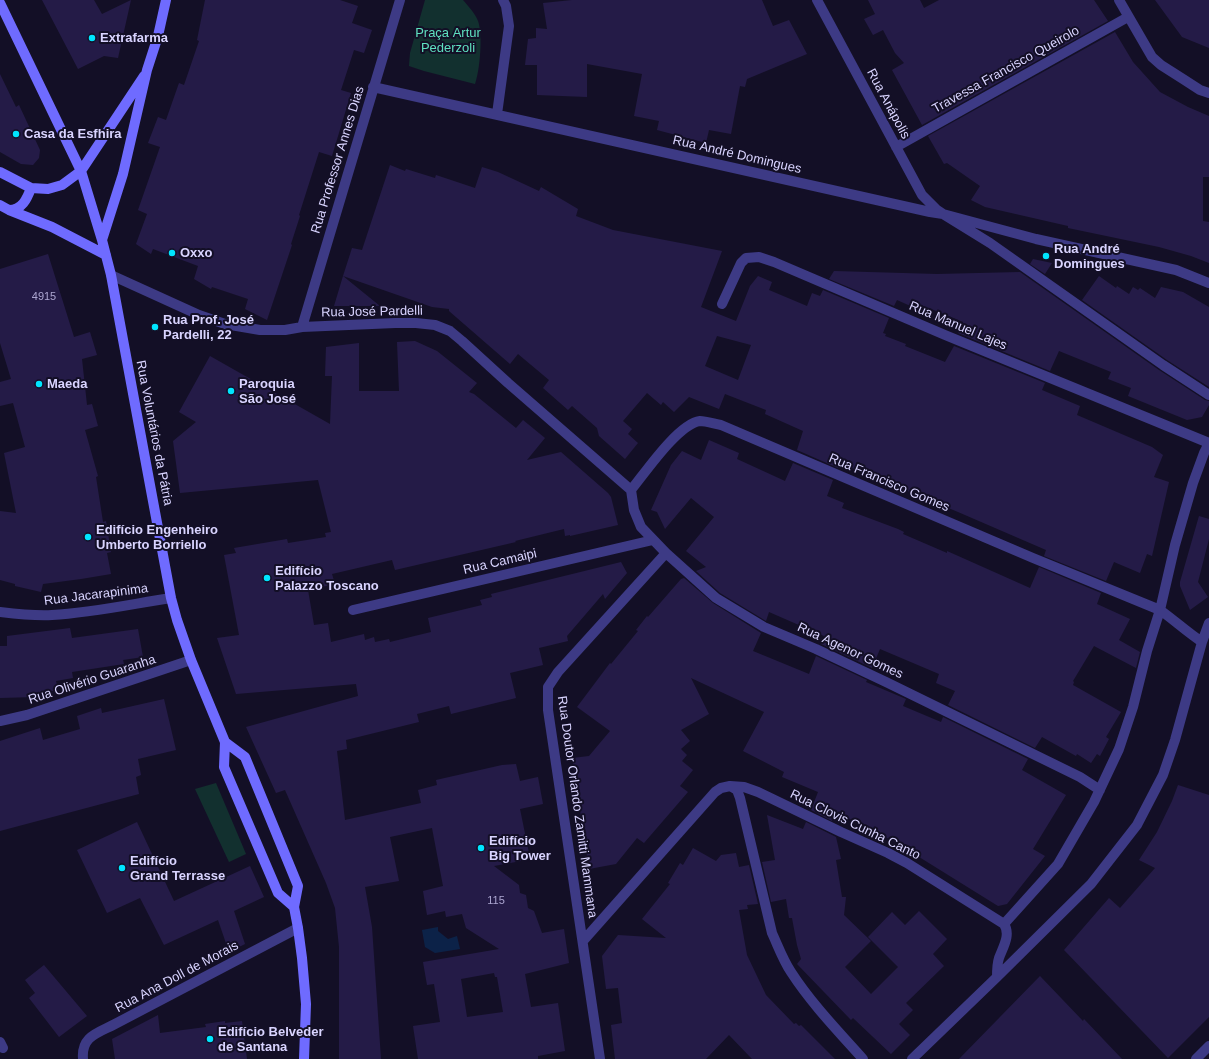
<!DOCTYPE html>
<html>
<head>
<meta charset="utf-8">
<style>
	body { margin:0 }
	canvas { display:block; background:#130f26 }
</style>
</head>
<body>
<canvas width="1209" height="1059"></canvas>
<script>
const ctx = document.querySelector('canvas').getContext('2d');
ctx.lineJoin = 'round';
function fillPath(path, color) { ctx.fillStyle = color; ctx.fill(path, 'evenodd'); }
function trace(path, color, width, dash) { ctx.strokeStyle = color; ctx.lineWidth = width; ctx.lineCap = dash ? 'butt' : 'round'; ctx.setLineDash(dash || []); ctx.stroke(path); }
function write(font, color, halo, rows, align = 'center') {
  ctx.font = font + ' Helvetica,sans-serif'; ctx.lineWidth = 4; ctx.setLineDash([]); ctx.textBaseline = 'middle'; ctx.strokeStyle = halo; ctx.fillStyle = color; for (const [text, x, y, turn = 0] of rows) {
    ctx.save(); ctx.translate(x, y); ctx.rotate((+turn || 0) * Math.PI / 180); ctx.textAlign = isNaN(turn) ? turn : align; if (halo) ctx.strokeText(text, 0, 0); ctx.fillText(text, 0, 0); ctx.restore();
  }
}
const green = new Path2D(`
	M425,0h38c5,6 12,13 15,21 5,14 2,49 -3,63l-51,-13 -15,-5 1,-13z
	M216,783l30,71 -17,8 -34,-73z`);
const water = new Path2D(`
	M438,927v4l10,8 9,-3 3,13 -25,4 -10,-6 -3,-17z`);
const building = new Path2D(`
	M42,0h52l8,14 29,-14 -13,58 -14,-2 -26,13z
	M205,0h135l18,6 -6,17 20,7 -8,23 -10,-3 -13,40 10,3 -19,63 -13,-4 -20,63 1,1 -9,28 1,1 -25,75 -22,-11 3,-10 -36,-12 -1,2 -17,-10 4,-13 -45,-17 -2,5 -15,-10 11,-30 -9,-4 22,-63 -12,-4 10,-26 8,3 13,-37 5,2 15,-44 -2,-1z
	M572,0h190l11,26 16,-6 18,34 -60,25 -2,8 -5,-1 -9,48 -22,-4 -3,13 -49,-13 2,-9 -25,-5 8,-42 -55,-10v33l-50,-2v-30h-12l3,-26 8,-1v-10l11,1 -4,-26z
	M868,0h52l4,8 15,-8h155l14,21 -186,104 -30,-55 12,-7 -9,-10 -12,-23 -10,5 -9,-16 11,-5z
	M1155,0h54v48l-27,-11z
	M1115,32l18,30 27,30 28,15 21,9v61h-6v44l6,1v41l-18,-7 -32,-9 -91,-19v-2l-83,-19 -14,-7 9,-14 -33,-23 -3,1 -16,-28z
	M0,74l16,33 3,-2 21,45 -1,8 -6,7 -12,-1 -21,-12z
	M390,165l15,6 1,-2 29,9 1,-3 39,13 7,-21 16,5 41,19 2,-4 37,22 -2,7 37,14 109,21 -21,56 35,14 14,-35 8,-10 14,6 -3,8 38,16 5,-13 8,3 3,-6 66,28 -6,15 3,1 -1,2 21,8 -1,2 40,16 9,-16 91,37 -3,7 38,16 -3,9 75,32 11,8 -9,22 15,5 -17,74 -5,-2 -7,19 -26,-11 -8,19 -62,-25 2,-6 -88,-38 -118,-49 -2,5 -41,-18 6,-19 -38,-17 1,-4 -41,-16 -6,15 -30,-12 -15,15 -11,-10 -2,3 -14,-12 -24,28 9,8 -4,5 10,9 -13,16 -26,-23 -2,-8 -25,-22 -4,4 -25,-22 6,-8 -31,-26 -8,10 -61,-53v-2l-17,-2 -89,-31 9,-28 10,2zM717,336l34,9 -13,35 -33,-14z
	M48,254l26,83 16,-5 7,23 -15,4 5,46 5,-1 6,22 -13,4 13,46 -2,1 7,45 3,-1 5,31 -4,1 4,21 -30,5 -38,5 -2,8 -26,-6v-2l-15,-4v-69l16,2 -12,-60 21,-6 -12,-44 -13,3v-24l11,-3 -11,-36v-74z
	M1033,259l19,4 -7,11 -15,-10z
	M834,271l103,3 83,-2 139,98 46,30 4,1v4l-7,12 -15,3 -59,-24 3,-8 -23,-9 3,-7 -52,-21 -9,20 -92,-38 5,-11 -19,-8 -18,-7 -2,5 -27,-12 -3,6 -65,-27z
	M343,276l37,30h-46z
	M1099,276l17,12 1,-2 12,8 4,-7 5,3 2,-2 15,10 6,-11 22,5 26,15v80l-42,-27 -85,-60z
	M415,341l22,10 40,32 -8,9 5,2 42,34 7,-8 22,18 -18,22 34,-8 47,41 3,4 7,28 -48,11v-1l-5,1 -1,-7 -49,12 1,1 -121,28 -3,-10 -60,14 3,10 -27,6 6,35 14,-2 3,19 33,-8 1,6 9,-3 1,5 14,-3 1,3 41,-10 -3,-14 54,-13 -2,-5 12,-3 -1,-3 130,-32 6,11 -22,26 -2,-5 -36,42 1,5 -29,7 4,17 -33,8 6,25 -65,16 -2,-8 -32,8 2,8 -73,18 1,9 -10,2 8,69 76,-17 -3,-13 19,-5 -1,-5 66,-15 14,-1 4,17 18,-4 5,27 -23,5 10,49 -9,2v1l-27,5 25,19 1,8 6,2 2,13 6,3 8,22 22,-4 5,34 -44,11 6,33 27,-4 7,48 -27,5v3h-120l-5,-33 27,-4 -6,-38 -7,1 -4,-23 76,-13 -33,-21 -4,-14 -16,3 -1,-6 -18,4 -4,-24 20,-5 -11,-58 -42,9 9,44 -34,6 7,40 9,132h-42v-112l-4,-39 -9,-25 -41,-93 -9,3 -30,-66 112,-31 -2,-12 -120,10 -19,-56 22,-3 -15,-80 12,-2 -2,-5 53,-9 1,4 38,-6 -1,-4 6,-1 -13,-52 -138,13 -7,-52 23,-19 -17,-10 31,-56 120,68 2,-48h-7l1,-29 33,-4v48h40l-2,-49zM494,973l1,4h2l6,35 -36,5 -6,-38z
	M709,440l30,13 -2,6 48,22 8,-18 40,17 -6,16 17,7 -2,5 56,21 6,3 -1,2 44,19v-2l83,37 9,-21 62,26 -4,11 33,15 -11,21 21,12 -4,16 -42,-22 -21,35 1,1 -1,3 48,27 -15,25 3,2 -9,17 -3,-2 -6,9 -14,-9 -1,2 -34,-19 -7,11 -87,-43 7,-14 -19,-8 3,-9 -59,-25 -8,19 -51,-24 3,-8 -55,-24 -3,9 -46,-28 -24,-22 10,-4 -20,-16 28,-34 -23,-19 -26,31 -8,-17 -6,-2 20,-45 11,-14 19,9z
	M1199,516l10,3v20l-11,43 10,15 -18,13 -10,-24v-4z
	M684,578l29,25 48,30 -8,18 56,23 7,-18 51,24 -1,2 40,17 -3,7 38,16 2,-5 85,42 -6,11 44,25 -33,54 12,7 -38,48 -9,2 -103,-64 -65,-33 2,12 -21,-11 7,-18 -36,-15 2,-5 -41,-21 21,-39 -73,-34 18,36 -28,16 9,11 -9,8 6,6 -5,6 11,9 -13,16 8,6 -44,51 -7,-5 -21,26 -27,5 -17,-111 17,-2 21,-25 -33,-24 33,-44 1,1 27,-33 -2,-1 11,-14 1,1 33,-38z
	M70,628l2,10 66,-9 5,28 -20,3 1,4 -52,8 1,6 -17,3 2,8 -23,8 -35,1v-52h7v-10z
	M164,699l12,51 -38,9 3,16 -5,2 3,17 -139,37v-90l40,-13 3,12 37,-11 -3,-13 24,-8 1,5z
	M1178,785l31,10v222l-41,41 -104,-108 45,-52 11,10 35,-40 -16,-8 18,-28 15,-31z
	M767,815l36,14 3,-7 30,15 5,22 -5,1 6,37h4l-2,18 27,26 -26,26 26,27 27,-27 -30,-30 24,-25 13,13 14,-14 28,28 -14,15 11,12 -38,37 7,7 -14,14 11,11 -19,19 -38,-36 -2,2 -54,-56 4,-5 -4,-14 -5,-27h-3l-3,-19 -15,3 -9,-40 13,-2z
	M137,822l37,79 76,-35 14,31 -30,14 11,33 -16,8 -11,-32 -54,25 -24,-47 -33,15 -30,-63z
	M693,848l23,13 5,-6 15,-2 3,14 10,-2 9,39 -11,1 1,4 -9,1 8,45 19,40 28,29 2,-1 3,3 2,-1 34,34h-83l-23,-24 -23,24h-91l-4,-34 11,-2 -4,-35 -12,1 -4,-33 16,-21 48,3 -24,-19 28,-35 -2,-1 12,-20 3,2z
	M44,965l43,51 -28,21 -30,-39 6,-5 -10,-13z
	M1040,976l43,45 1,-2 38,40h-163z
	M158,1015l2,18 46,-6 -1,-3 20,-3v2l17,-2 5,38h-132l-3,-20z`);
const street = new Path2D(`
	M817,0l105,195 15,15 6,4 47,29 173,122 46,30
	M1119,0l33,57 9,8 22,14 17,11 9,3
	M373,87l557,125 13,2 93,25 140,31 33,13
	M497,114l12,-88 -3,-20 -3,-6
	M896,147l232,-130
	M111,275l88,40 26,9 35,6h25l17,-3 93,-4h21l19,2 15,6 12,10 46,42 123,107
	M722,304l19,-41 5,-5 13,-1 15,5 171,73 264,108
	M302,327l98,-327
	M631,490c14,-17 47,-66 69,-69 6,0 15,3 21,4l312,133 127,52c14,10 27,22 42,32
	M631,490l3,20 7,17 25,26 50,45 48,29 52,22 70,33 194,95 20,13
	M353,610l300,-70
	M0,612c17,2 35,4 52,3 40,-2 80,-11 119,-17
	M0,721l27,-6 164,-55
	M730,786l14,1 14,5 83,40 47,21 19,10 97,61c7,11 -1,23 -5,34 -2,6 -2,12 -2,19
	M1004,924l54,-60 36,-62 25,-53 14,-42 14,-56 13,-41 15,-65 18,-62 11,-30 5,-10
	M583,941l132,-149 6,-4 9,-2 7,4 3,8 32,135c6,13 11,27 19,39 20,31 47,59 72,87
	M0,1042l3,6
	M83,1059c-2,-23 15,-26 32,-35l183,-96
	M600,1059l-52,-349v-23l10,-15 108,-119
	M912,1059l85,-82 94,-93 46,-59 26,-50 12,-35 27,-98 7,-19
	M1196,1059l13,-13`);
const secondary = new Path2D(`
	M0,3l81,168 21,69 9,35 60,323 6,22 14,40 34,82 -1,25 54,126 16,14
	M0,172l31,16 17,1 14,-4 19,-14 63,-95
	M0,205l9,5 43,17 54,28
	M9,210c13,0 18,-11 22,-22
	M102,240l21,-66 24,-104 11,-34 8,-36
	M225,742l20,15 53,129 -4,21 4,21 4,30 4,46 -2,55`);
const markers = [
	[92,38,4,"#00e5ff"],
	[16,134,4,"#00e5ff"],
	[172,253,4,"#00e5ff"],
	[1046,256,4,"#00e5ff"],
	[155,327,4,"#00e5ff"],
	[39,384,4,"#00e5ff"],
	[231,391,4,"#00e5ff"],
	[88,537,4,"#00e5ff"],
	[267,578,4,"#00e5ff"],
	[481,848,4,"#00e5ff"],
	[122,868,4,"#00e5ff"],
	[210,1039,4,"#00e5ff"]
];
const numberNames = [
	["4915",44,297],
	["115",496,901]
];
const parkNames = [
	["Praça Artur",448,33],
	["Pederzoli",448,48]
];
const poiNames = [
	["Extrafarma",100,38],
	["Casa da Esfhira",24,134],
	["Rua André",1054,249],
	["Domingues",1054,264],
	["Oxxo",180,253],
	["Rua Prof. José",163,320],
	["Pardelli, 22",163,335],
	["Maeda",47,384],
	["Paroquia",239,384],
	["São José",239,399],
	["Edifício Engenheiro",96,530],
	["Umberto Borriello",96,545],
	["Edifício",275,571],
	["Palazzo Toscano",275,586],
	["Edifício",489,841],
	["Big Tower",489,856],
	["Edifício",130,861],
	["Grand Terrasse",130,876],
	["Edifício Belveder",218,1032],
	["de Santana",218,1047]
];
const streetNames = [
	["Travessa Francisco Queirolo",1006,70,-29],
	["Rua Anápolis",888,104,62],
	["Rua André Domingues",737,155,13],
	["Rua Professor Annes Dias",338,160,-73],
	["Rua José Pardelli",372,312,-1],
	["Rua Manuel Lajes",958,326,23],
	["Rua Voluntários da Pátria",154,433,79],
	["Rua Francisco Gomes",889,483,23],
	["Rua Camaipi",500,562,-13],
	["Rua Jacarapinima",96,595,-7],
	["Rua Agenor Gomes",850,651,25],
	["Rua Olivério Guaranha",92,680,-18],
	["Rua Doutor Orlando Zamitti Mammana",577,807,82],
	["Rua Clovis Cunha Canto",855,825,26],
	["Rua Ana Doll de Morais",177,977,-28]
];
fillPath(green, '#12302f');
fillPath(water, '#0c2248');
fillPath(building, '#241b47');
trace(street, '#3d3a85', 10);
trace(secondary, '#6f6bff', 10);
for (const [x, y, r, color] of markers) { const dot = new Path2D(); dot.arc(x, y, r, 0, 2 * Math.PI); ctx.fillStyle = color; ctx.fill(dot); trace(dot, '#130f26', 1.5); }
write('11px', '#aca6d1', null, numberNames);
write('13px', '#5fe0c0', '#130f26', parkNames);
write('bold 13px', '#d9d4ff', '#130f26', poiNames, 'left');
write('13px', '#d9d4ff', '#130f26', streetNames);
</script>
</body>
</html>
